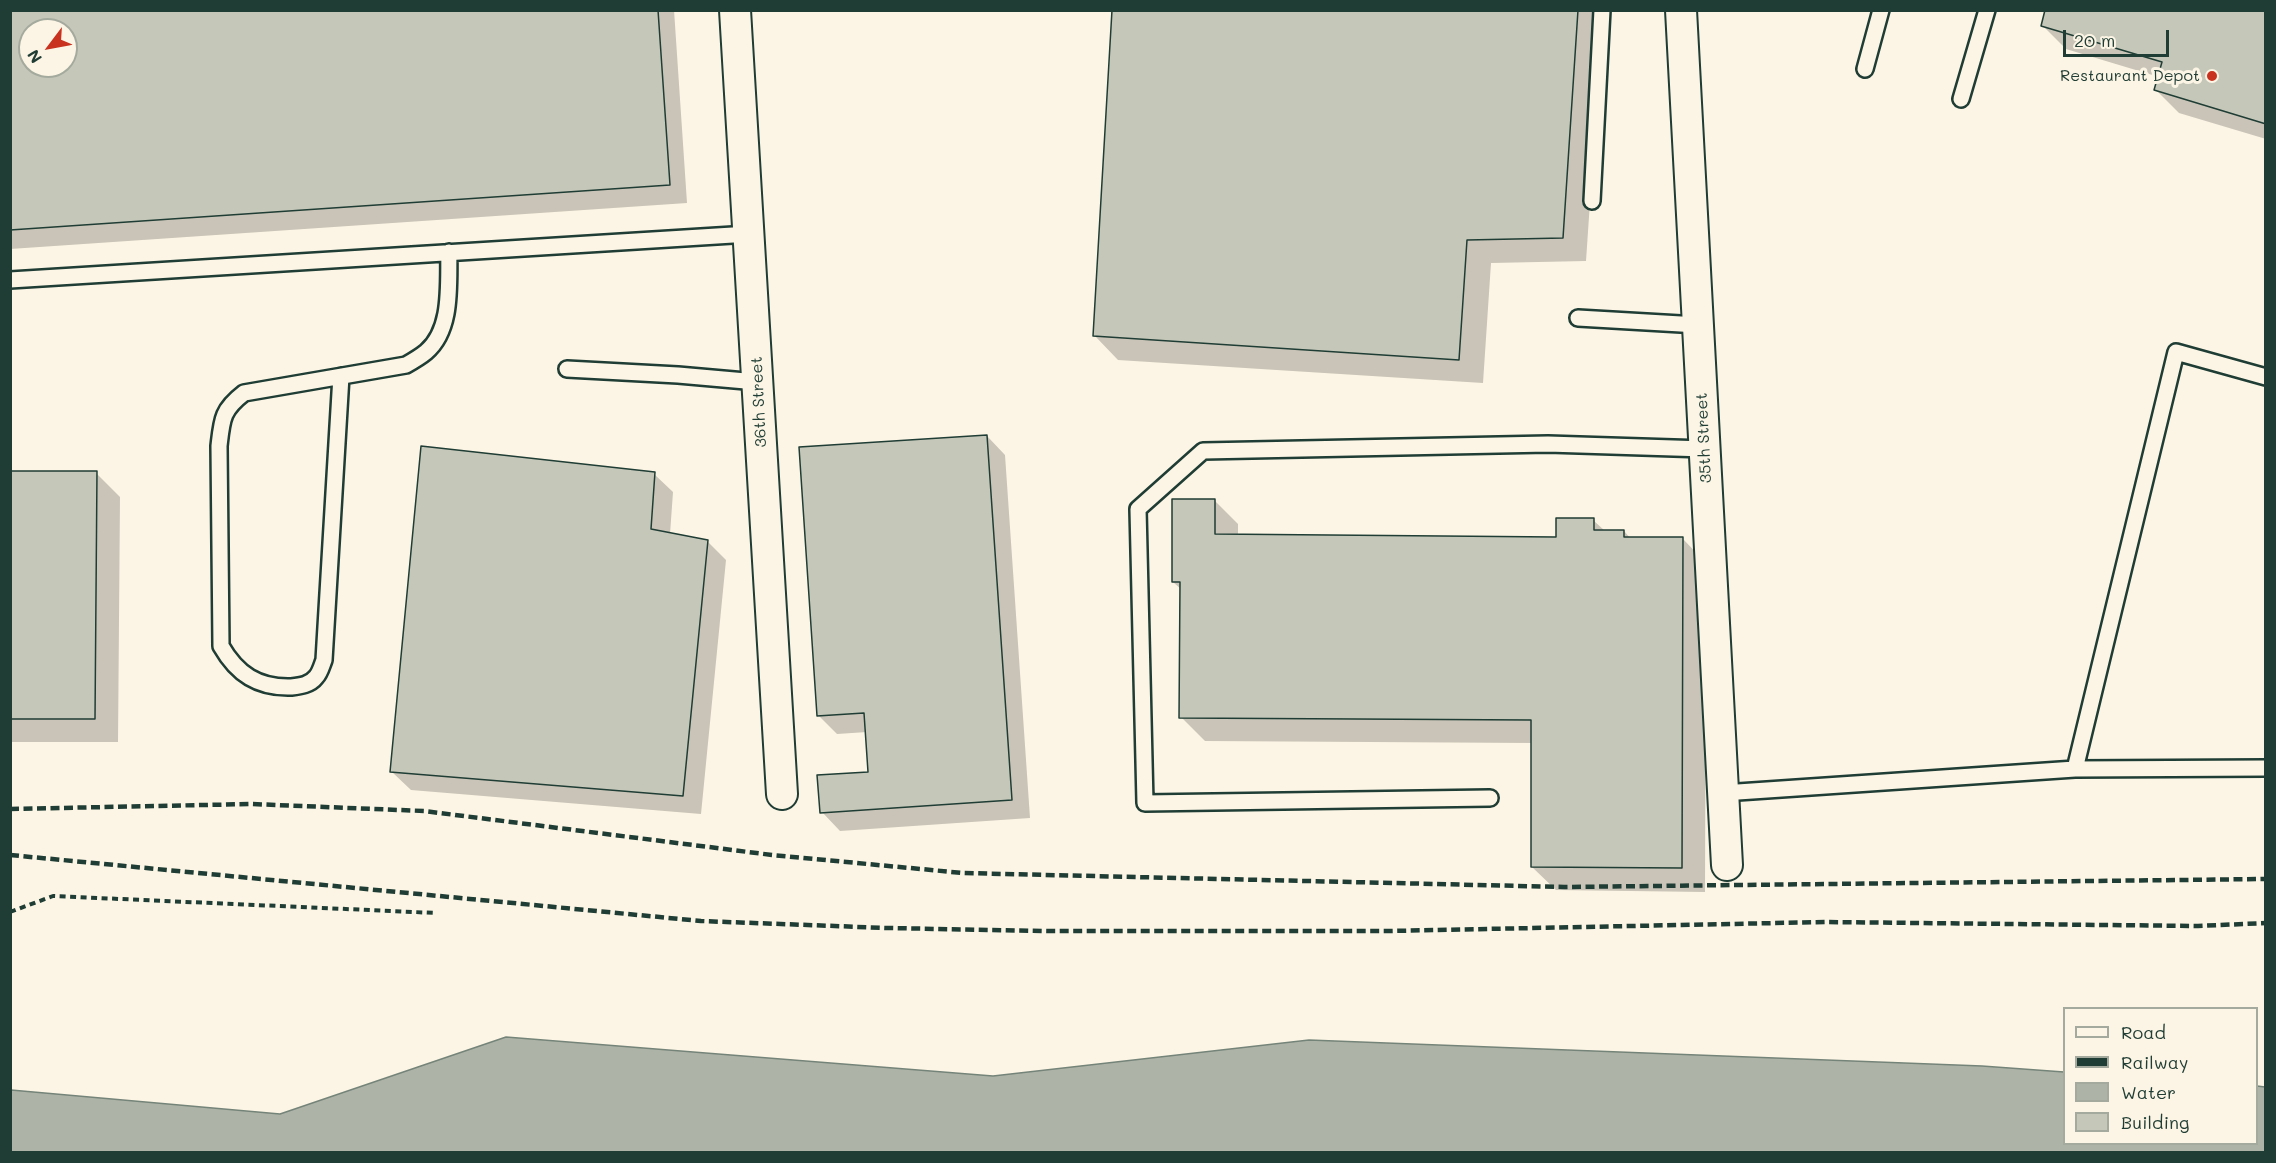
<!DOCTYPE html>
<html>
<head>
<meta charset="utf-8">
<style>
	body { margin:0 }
	#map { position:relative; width:2276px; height:1163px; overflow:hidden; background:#fcf5e5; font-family:Mali,sans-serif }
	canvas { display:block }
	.frame { position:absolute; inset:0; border:12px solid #1f3d34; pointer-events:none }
	.legend { position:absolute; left:2063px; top:1007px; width:195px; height:138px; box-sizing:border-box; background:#fcf5e5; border:2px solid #a4ab9e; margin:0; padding:8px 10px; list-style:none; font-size:18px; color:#1f3d34 }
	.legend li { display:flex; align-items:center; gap:12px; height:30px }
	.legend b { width:30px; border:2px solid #a4ab9e }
	.north { position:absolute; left:18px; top:18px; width:60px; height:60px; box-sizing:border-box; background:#fcf5e5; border:2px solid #a4ab9e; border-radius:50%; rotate:238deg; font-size:16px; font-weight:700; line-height:24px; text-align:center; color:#1f3d34 }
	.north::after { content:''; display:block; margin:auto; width:21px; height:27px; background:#c8321e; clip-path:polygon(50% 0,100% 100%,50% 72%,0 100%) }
	.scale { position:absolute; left:2063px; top:30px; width:106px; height:27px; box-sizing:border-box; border:3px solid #1f3d34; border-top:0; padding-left:8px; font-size:18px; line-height:21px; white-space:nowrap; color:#1f3d34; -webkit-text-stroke:4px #fcf5e5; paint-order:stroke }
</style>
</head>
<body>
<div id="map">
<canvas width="2276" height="1163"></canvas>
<div class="frame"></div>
<ul class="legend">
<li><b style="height:8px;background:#fcf5e5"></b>Road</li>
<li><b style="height:8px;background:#1f3d34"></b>Railway</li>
<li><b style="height:16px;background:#aeb3a7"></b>Water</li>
<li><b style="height:16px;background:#c5c7b9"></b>Building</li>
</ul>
<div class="north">N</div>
<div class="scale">20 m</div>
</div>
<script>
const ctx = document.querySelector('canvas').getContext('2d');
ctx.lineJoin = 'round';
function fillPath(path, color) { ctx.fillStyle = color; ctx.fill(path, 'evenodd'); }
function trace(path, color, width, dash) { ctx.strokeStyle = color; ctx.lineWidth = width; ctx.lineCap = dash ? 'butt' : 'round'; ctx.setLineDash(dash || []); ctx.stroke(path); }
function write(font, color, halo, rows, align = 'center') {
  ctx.font = font + ' Mali,sans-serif'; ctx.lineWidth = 6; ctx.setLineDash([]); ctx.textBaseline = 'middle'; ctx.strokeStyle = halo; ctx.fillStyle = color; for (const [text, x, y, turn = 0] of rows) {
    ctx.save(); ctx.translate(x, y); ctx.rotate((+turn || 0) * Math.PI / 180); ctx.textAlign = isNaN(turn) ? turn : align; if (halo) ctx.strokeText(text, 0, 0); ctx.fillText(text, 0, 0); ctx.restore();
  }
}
const water = new Path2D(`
	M506,1037l487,39 316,-36 673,26 82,6v72h192l1,-58 8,1v65h-2254v-62l269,24z`);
const shadow = new Path2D(`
	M10,10h664l13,193 -677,46zM30,30h36v36h-36z
	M1114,10h489l-17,251 -95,2 -8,120 -365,-23 -23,-24z
	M2266,10v129l-87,-26 -24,-24 4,-12 -93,-28 -24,-24z
	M987,436l18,19 25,363 -190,13 -18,-19 48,-39 -3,-41 -30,2 -19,-19z
	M10,472l86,1 24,24 -2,245h-108z
	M654,474l19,18 -3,42 37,7 19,19 -25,254 -290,-24 -19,-18z
	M1214,500l24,24v12l319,2 36,-18 12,11h19l7,8h52l23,24 -1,329 -149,-2 -24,-23 1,-124 -328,-2 -24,-24 1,-127 -9,-8z`);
const building = new Path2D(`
	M10,10h648l12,175 -660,45zM30,30h36v36h-36z
	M1112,10h466l-15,228 -96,2 -8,120 -366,-24z
	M2045,10h221v114l-112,-34 8,-28 -121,-36z
	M987,435l25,365 -192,13 -3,-38 51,-3 -4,-59 -47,3 -18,-269z
	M421,446l234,26 -4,57 57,11 -25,256 -293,-24z
	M10,471h87l-2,248h-85z
	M1172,499h43v35l341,3v-19h38v12h30v7h59l-1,331 -151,-1v-147l-352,-2 1,-136h-8z`);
const path = new Path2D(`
	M10,912l43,-16 383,17`);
const lane = new Path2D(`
	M1865,69l16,-59
	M1961,99l26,-89
	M1592,201l10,-191
	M10,280l739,-46
	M1578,318l120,7
	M567,369l111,6 79,7
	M341,376l-17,284c-2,5 -4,13 -8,17 -6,8 -16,9 -25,10 -33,1 -54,-13 -70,-41l-2,-200c3,-27 3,-36 25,-53l162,-28c7,-4 14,-8 20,-13 27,-23 22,-68 23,-100
	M2075,769l101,-417 90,25
	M1723,793l352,-24 191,-1
	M1490,798l-345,5 -7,-294 65,-58 345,-7 157,5`);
const street = new Path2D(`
	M735,10l47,784
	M1681,10l46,855`);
const rail = new Path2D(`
	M10,809l242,-5 172,7 348,44 191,18 601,14 702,-8
	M10,855l691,66 186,7 160,3h341l438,-9 372,4 68,-3`);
const markers = [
	[2212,76,6,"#c8321e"]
];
const poiNames = [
	["Restaurant Depot",2200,76]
];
const streetNames = [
	["36th Street",759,402,-93],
	["35th Street",1704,438,-93]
];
fillPath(water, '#aeb3a7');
trace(water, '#758479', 1.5);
fillPath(shadow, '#0003');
fillPath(building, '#c5c7b9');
trace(building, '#1f3d34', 1.5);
trace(lane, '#1f3d34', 20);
trace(street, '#1f3d34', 34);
trace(path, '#1f3d34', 4, [6, 4.5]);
trace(lane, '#fcf5e5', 15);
trace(street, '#fcf5e5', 30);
trace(rail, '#1f3d34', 4.5, [9, 4.5]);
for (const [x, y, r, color] of markers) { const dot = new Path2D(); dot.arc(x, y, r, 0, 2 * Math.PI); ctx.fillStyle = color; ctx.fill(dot); trace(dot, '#fcf5e5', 2); }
write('16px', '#1f3d34', '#fcf5e5', poiNames, 'right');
write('16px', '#1f3d34', '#fcf5e5', streetNames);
</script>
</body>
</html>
